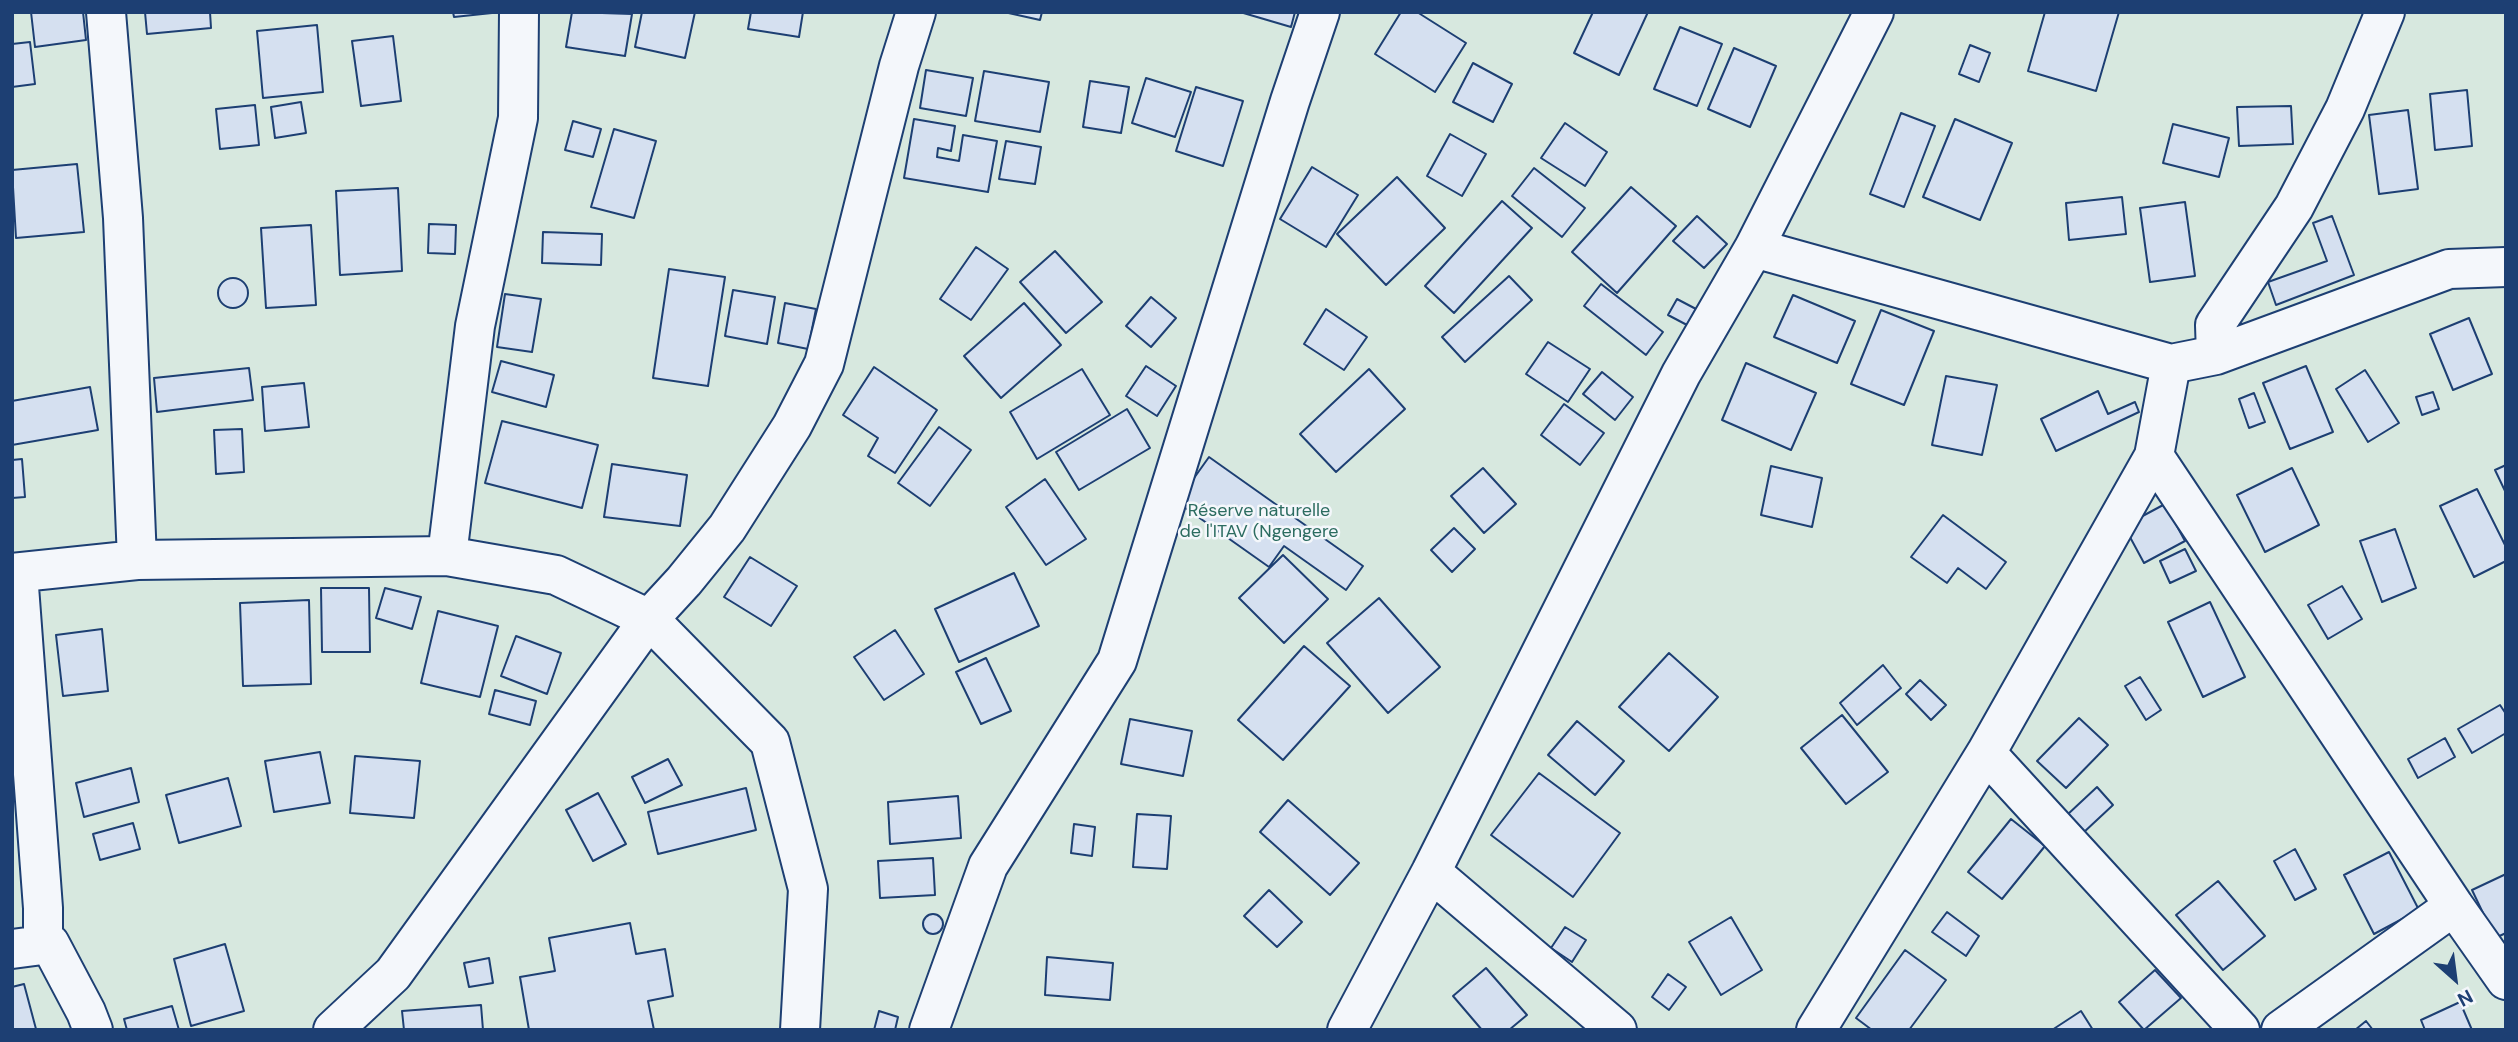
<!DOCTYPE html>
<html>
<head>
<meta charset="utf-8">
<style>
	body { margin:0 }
	#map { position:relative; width:2518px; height:1042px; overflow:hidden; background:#f4f7fb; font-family:"DM Sans",sans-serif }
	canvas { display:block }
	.frame { position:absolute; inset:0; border:14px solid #1d3f73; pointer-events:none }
	.north { position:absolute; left:2420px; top:944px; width:70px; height:70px; -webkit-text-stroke:5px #f4f7fb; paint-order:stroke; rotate:152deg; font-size:19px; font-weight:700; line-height:28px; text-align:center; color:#1d3f73 }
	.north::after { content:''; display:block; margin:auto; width:24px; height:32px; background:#1d3f73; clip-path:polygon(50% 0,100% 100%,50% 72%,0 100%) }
</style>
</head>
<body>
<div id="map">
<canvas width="2518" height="1042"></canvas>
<div class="frame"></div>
<div class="north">N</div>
</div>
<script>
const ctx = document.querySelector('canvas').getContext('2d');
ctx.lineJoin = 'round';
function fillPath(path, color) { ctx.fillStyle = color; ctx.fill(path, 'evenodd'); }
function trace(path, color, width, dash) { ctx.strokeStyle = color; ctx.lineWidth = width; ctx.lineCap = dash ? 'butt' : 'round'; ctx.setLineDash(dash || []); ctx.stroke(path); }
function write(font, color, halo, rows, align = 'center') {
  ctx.font = font + ' "DM Sans",sans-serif'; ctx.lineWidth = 5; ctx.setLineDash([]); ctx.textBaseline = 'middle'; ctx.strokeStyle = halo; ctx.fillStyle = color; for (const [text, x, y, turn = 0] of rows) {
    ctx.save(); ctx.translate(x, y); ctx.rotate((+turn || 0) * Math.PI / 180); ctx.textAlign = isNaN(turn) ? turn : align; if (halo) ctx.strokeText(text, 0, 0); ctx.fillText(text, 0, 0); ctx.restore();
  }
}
const green = new Path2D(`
	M12,12h2494v1018h-2494z`);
const building = new Path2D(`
	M31,12h52l3,28 -51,7z
	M145,12h65l1,16 -64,6z
	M453,12h39v1l-38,4z
	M572,12l60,2 -7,42 -59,-9z
	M642,12h53l-10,46 -50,-11z
	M751,12h52l-4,25 -51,-8z
	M1004,12h38l-2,8z
	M1240,12h55l-4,15z
	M1401,12h16l49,31 -31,49 -60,-38z
	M1593,12h55l-29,63 -45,-22z
	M2045,12h74l-23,79 -68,-20z
	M317,25l6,67 -60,6 -6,-67z
	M1680,27l42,17 -25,62 -43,-17z
	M393,36l8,65 -40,5 -9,-65z
	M30,42l5,42 -23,3v-43z
	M1970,45l20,8 -11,29 -20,-8z
	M1734,48l42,18 -26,61 -42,-18z
	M1473,63l39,21 -19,38 -40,-20z
	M926,70l47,8 -7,38 -46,-8z
	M984,71l65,11 -9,50 -65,-11z
	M1146,78l45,14 -16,45 -43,-14z
	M1090,81l39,6 -8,46 -38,-6z
	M1196,87l47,14 -20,65 -47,-15z
	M2467,90l5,56 -37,4 -5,-56z
	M301,102l5,31 -31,5 -4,-31z
	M255,105l4,40 -39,4 -4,-40z
	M2291,106l2,38 -54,2 -2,-39z
	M2408,110l10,79 -39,5 -10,-79z
	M1901,113l34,13 -31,81 -34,-13z
	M914,119l41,7 -4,25 -13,-3 -1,9 22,4 4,-26 34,6 -9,51 -84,-14z
	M1955,119l57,24 -32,77 -57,-23z
	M573,121l28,8 -8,28 -28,-7z
	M1565,123l42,29 -22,34 -44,-28z
	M2173,124l56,14 -10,39 -56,-14z
	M614,129l42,12 -22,77 -43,-11z
	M1450,134l36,20 -24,42 -35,-20z
	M1006,141l35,6 -6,37 -36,-5z
	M77,164l7,68 -68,6 -4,-68z
	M1312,167l46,28 -32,52 -46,-28z
	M1534,168l51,40 -23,29 -50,-41z
	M1397,177l48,51 -59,57 -49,-51z
	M1631,187l45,39 -59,67 -45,-41z
	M398,188l4,83 -62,4 -4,-84z
	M2122,197l4,37 -57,6 -3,-37z
	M1502,201l30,27 -78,85 -29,-27z
	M2185,202l10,74 -45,6 -10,-74z
	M1697,216l30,28 -23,24 -31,-27z
	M2332,216l22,59 -78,30 -8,-23 59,-21 -14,-38z
	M429,224l27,1 -1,29 -27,-1z
	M311,225l5,80 -50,3 -5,-80z
	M543,232l59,2 -1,31 -59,-2z
	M976,247l32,22 -37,51 -31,-21z
	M1055,251l47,51 -36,31 -46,-51z
	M669,269l56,8 -17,109 -55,-8z
	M1509,276l23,24 -67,62 -23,-25z
	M218 293a15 15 0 1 1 30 0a15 15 0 1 1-30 0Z
	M1601,284l62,48 -17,23 -62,-49z
	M733,290l42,7 -8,47 -42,-8z
	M505,294l36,5 -9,53 -35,-5z
	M1793,295l62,26 -18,42 -63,-26z
	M1151,297l25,21 -25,29 -25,-21z
	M1677,299l19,10 -9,16 -19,-10z
	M785,303l31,6 -8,40 -30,-6z
	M1024,303l37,42 -60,53 -37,-42z
	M1326,309l41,28 -23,33 -40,-26z
	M1881,310l53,21 -30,74 -53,-21z
	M2469,318l23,56 -39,16 -23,-56z
	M1548,342l42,27 -22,33 -42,-28z
	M501,361l53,14 -8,32 -54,-15z
	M1746,363l70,30 -25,57 -69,-30z
	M1146,366l30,20 -19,30 -31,-20z
	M2306,366l27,66 -43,17 -27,-66z
	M874,367l63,43 -42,63 -27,-17 10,-18 -35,-23z
	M249,368l4,32 -96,12 -3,-34z
	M1082,369l28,46 -73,44 -27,-47z
	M1369,369l36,40 -69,63 -36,-38z
	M2365,370l34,53 -31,19 -32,-53z
	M1602,372l31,25 -18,23 -32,-26z
	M1946,376l51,9 -15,70 -50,-10z
	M304,383l5,44 -44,4 -3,-44z
	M90,387l8,43 -86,15v-44z
	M2098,391l10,23 27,-12 4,10 -83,39 -15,-32z
	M2433,392l6,17 -17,6 -6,-18z
	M2254,393l11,29 -16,6 -10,-29z
	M1564,404l40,29 -24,32 -39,-30z
	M1127,409l23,39 -71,42 -23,-38z
	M502,421l96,24 -16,63 -97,-25z
	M939,427l32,23 -41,56 -32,-23z
	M242,429l2,43 -28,2 -2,-44z
	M1209,457l154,109 -17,24 -62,-44 -15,21 -92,-65z
	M22,459l3,38 -13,1v-38z
	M612,464l75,11 -7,51 -76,-9z
	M2506,465v28l-11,-23z
	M1771,466l51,12 -10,49 -51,-12z
	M1483,468l33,36 -32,29 -33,-37z
	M2292,468l27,57 -54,27 -28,-57z
	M1045,479l41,60 -40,26 -40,-58z
	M2477,489l29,58v14l-32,16 -34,-71z
	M2165,504l20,37 -41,22 -20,-37z
	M1943,515l63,47 -20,27 -28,-21 -11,15 -36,-26z
	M1454,528l21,21 -23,23 -21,-22z
	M2395,529l21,59 -34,14 -22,-61z
	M2185,549l11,22 -26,12 -10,-22z
	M1283,555l45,44 -44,44 -45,-45z
	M750,557l47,29 -26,40 -47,-29z
	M1014,573l25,53 -80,36 -24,-53z
	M2342,586l20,33 -34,20 -20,-34z
	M321,588h48l1,64h-48z
	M385,588l36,9 -9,32 -36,-11z
	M1379,598l61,69 -52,46 -61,-70z
	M309,600l2,84 -68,2 -3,-83z
	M2210,602l35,75 -42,20 -35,-75z
	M438,611l60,15 -18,71 -59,-14z
	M102,629l6,62 -45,5 -7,-61z
	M895,630l29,44 -40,26 -30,-43z
	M516,636l45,17 -14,41 -46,-18z
	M1304,646l46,40 -67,74 -45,-40z
	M1669,653l49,44 -49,54 -50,-44z
	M986,658l25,53 -30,13 -25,-52z
	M1883,665l18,23 -44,37 -17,-22z
	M2140,677l21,33 -15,10 -21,-34z
	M1920,680l26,25 -15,15 -25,-26z
	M495,690l41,11 -6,24 -41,-11z
	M2500,705l6,9v19l-34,20 -14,-24z
	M1842,715l46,57 -42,32 -45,-56z
	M2079,718l29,27 -42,43 -29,-27z
	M1130,719l62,12 -9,45 -62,-12z
	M1577,721l47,40 -29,34 -47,-40z
	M2445,738l10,19 -37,21 -10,-19z
	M320,752l10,51 -56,9 -9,-51z
	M355,756l65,5 -6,57 -64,-5z
	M668,759l14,26 -37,18 -13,-26z
	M131,768l8,34 -55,15 -8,-34z
	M1539,773l81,60 -47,64 -82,-62z
	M228,778l13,48 -62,17 -13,-48z
	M2097,787l16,18 -30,28 -16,-18z
	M746,788l10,42 -98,24 -10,-42z
	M598,793l28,51 -33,17 -27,-51z
	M958,796l3,42 -71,6 -2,-42z
	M1288,800l71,63 -29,32 -70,-63z
	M1137,814l34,2 -4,53 -34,-2z
	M2011,819l34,27 -43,53 -34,-27z
	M133,823l7,26 -40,11 -7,-26z
	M1074,824l21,3 -3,29 -21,-3z
	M2295,849l21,40 -21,11 -21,-39z
	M2389,852l30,58 -45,24 -30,-59z
	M933,858l2,37 -55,3 -2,-37z
	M2506,874v59l-11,5 -23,-48z
	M2218,881l47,55 -42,34 -47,-55z
	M1269,890l33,32 -25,25 -33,-31z
	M1947,912l32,24 -13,20 -34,-24z
	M923 924a10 10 0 1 1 20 0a10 10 0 1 1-20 0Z
	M1731,917l31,53 -41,25 -32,-53z
	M630,923l6,31 29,-5 8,47 -25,5 6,29h-125l-9,-53 35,-6 -6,-33z
	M1565,927l21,13 -14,22 -21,-14z
	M225,944l19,67 -53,15 -17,-67z
	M1905,950l41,30 -37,50h-37l-16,-12z
	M1047,957l66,6 -3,37 -65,-5z
	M489,958l4,25 -24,4 -5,-24z
	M1486,968l41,47 -18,15h-27l-29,-34z
	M2155,970l26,28 -37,32 -25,-28z
	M1668,974l18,13 -17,23 -17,-13z
	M24,984l12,45 -24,1v-43z
	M2460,1002l12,28h-47l-4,-10z
	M481,1005l2,25h-79l-2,-19z
	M172,1006l7,24h-52l-3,-11z
	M879,1011l19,6 -3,13h-21z
	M2081,1011l12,19h-41z
	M2366,1021l7,9h-18z`);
const minor = new Path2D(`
	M106,12l17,206 14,342
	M1754,248l417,116 45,-9 233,-86 57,-2
	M2216,355l-1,-30 79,-118 51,-98 40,-97
	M2171,364l-17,92 300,450 52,74
	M447,556l28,-230 43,-208 1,-106
	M12,573l125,-13 310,-4 109,19 93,44 121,123 38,147 -8,141
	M18,573l25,335v37
	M1986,753l254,277
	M1431,872l186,158
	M12,949l38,-5 36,68 7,18
	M333,1030l60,-56 256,-355 35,-38 43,-53 65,-102 32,-62 75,-298 17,-54
	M929,1030l59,-164 129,-205 173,-560 30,-89
	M1347,1030l84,-158 250,-498 73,-126 120,-236
	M1816,1030l170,-277 168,-297
	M2281,1030l173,-124`);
const parkNames = [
	["Réserve naturelle",1259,511],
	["de l'ITAV (Ngengere",1259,532]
];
fillPath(green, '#d7e8df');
trace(green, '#687fa3', 2);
fillPath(building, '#d5e0f0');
trace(building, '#1d3f73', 2);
trace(minor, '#1d3f73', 42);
trace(minor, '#f4f7fb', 38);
write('18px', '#2c6c60', '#f4f7fb', parkNames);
</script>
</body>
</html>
